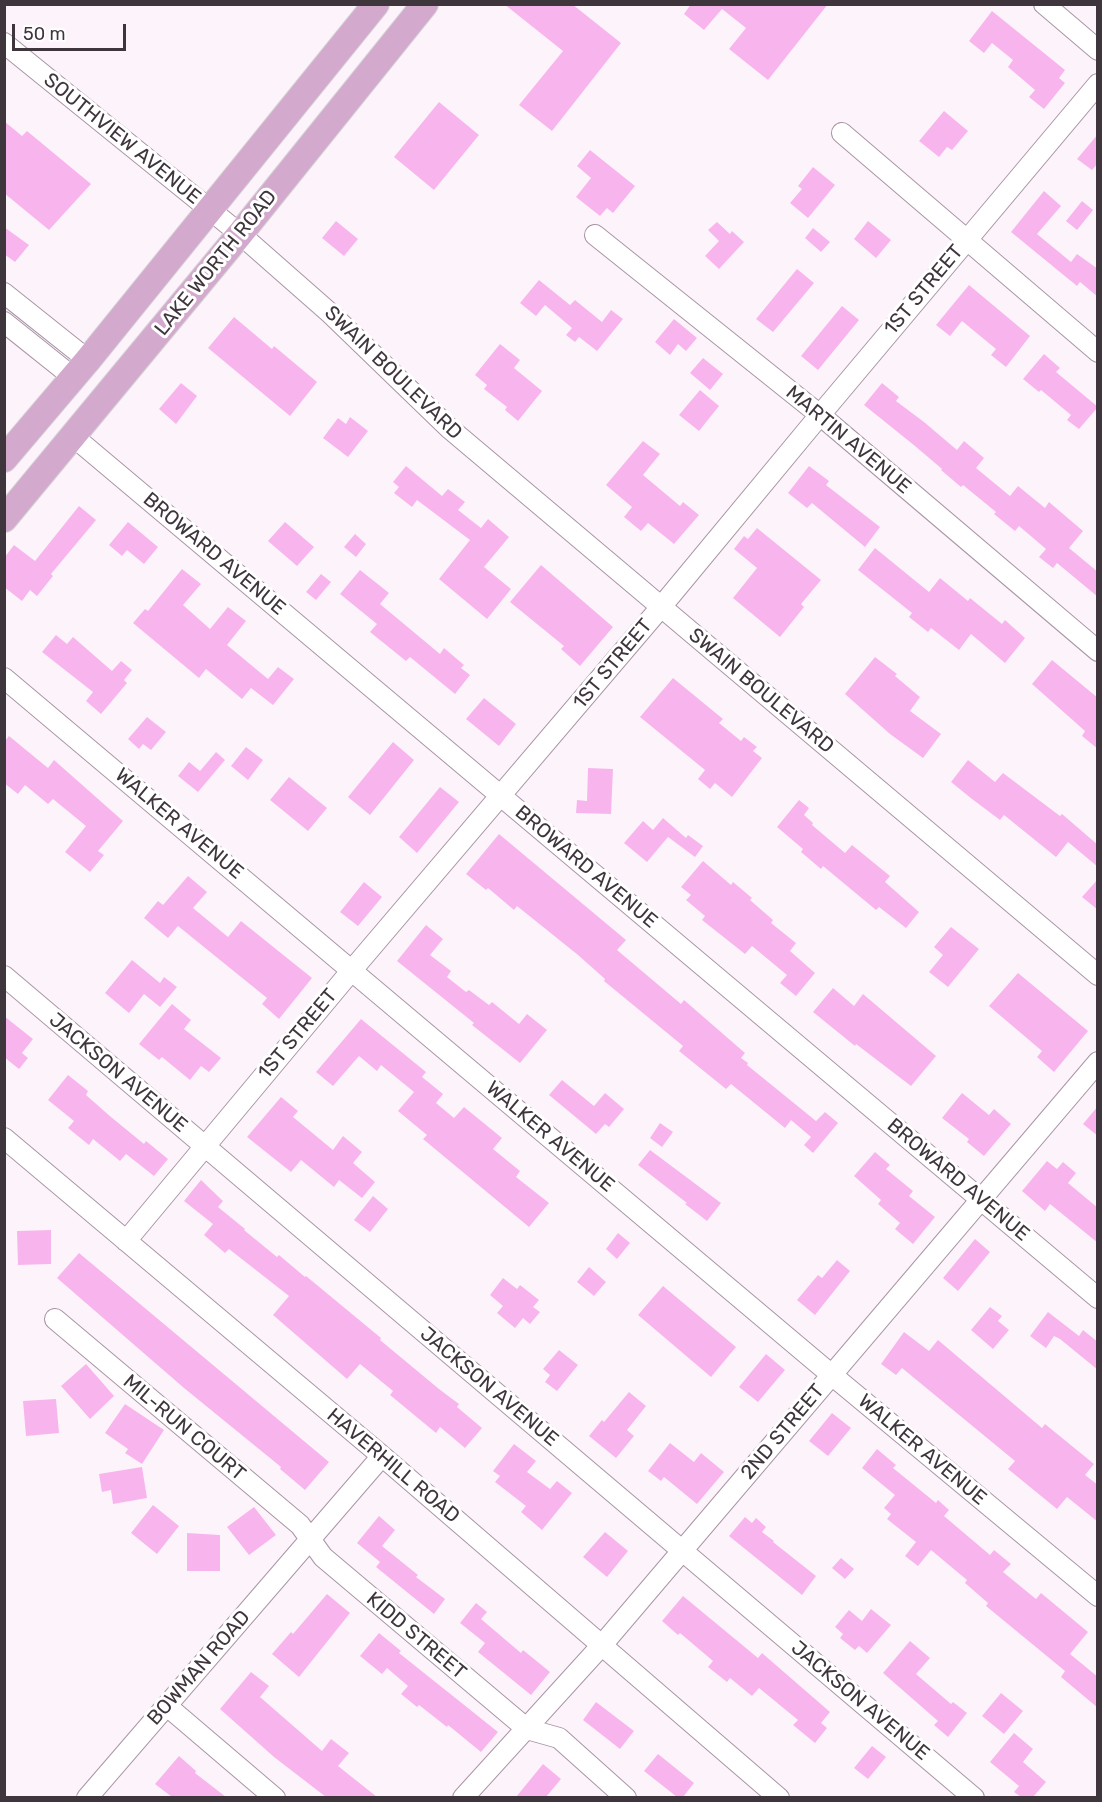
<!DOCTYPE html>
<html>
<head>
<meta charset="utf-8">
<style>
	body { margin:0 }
	#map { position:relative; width:1102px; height:1802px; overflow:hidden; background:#fdf4fb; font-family:Rubik,sans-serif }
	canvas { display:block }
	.frame { position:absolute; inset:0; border:6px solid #3f363d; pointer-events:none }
	.scale { position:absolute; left:12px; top:24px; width:114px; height:27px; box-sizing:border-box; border:3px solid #3f363d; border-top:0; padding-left:8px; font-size:18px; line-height:21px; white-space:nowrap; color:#3f363d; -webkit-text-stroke:4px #fff; paint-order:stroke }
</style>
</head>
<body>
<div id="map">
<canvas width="1102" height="1802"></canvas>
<div class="frame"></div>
<div class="scale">50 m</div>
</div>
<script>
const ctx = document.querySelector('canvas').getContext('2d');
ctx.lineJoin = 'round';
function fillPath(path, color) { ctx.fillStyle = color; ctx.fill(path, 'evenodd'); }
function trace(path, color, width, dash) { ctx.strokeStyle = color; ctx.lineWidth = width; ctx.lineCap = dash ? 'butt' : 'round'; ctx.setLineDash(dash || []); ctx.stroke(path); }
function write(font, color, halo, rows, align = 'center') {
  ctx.font = font + ' Rubik,sans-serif'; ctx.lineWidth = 6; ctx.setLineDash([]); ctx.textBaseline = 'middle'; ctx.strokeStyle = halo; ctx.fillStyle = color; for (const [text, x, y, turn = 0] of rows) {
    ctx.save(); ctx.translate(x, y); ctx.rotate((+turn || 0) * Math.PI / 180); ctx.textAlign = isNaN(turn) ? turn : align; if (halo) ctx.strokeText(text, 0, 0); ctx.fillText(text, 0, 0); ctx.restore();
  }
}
const building = new Path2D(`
	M504,4h68l49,39 -69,88 -33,-26 44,-54z
	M691,4h137l-60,76 -39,-31 17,-21 -24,-19 -18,21 -20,-16z
	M992,11l73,59 -6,8 6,5 -21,26 -15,-12 6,-7 -27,-23 5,-7 -21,-17 -8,10 -15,-12z
	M439,102l40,33 -45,55 -40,-33z
	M944,111l24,20 -16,19 -5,-3 -8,10 -20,-16z
	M4,121l18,15 5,-5 64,53 -42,46 -45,-37z
	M1098,134v29l-6,7 -15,-11z
	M590,150l45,36 -22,27 -6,-5 -7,8 -24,-19 15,-19 -14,-12z
	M813,167l22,18 -27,33 -18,-15 12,-14 -4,-3z
	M1044,191l17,15 -24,28 34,28 6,-8 21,15v28l-18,-15 -3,4 -66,-54z
	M1082,201l11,9 -16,20 -11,-9z
	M336,221l22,18 -14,17 -22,-18z
	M868,221l23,19 -15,18 -22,-19z
	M717,222l13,12 2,-3 12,11 -25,27 -14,-13 14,-15 -11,-11z
	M4,227l25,18 -14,17 -11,-8z
	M813,228l17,14 -9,10 -16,-14z
	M797,269l17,14 -41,49 -17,-13z
	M539,280l31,25 5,-5 27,22 9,-12 12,9 -26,32 -18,-14 -4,5 -9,-7 6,-7 -27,-23 -9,11 -16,-13z
	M969,285l61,51 -24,31 -15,-12 5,-6 -34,-28 -12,15 -14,-11z
	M842,306l17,14 -41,50 -17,-14z
	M234,317l38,32 2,-3 43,36 -27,34 -82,-68z
	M674,319l23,19 -11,13 -8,-7 -8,11 -15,-13z
	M500,344l20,16 -6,8 28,23 -24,30 -13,-11 2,-3 -23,-18 3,-4 -12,-10z
	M1044,354l16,14 -4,4 42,35 -19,22 -12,-9 4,-5 -30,-25 -2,2 -16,-13z
	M703,358l20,16 -13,16 -20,-17z
	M181,383l16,13 -21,28 -17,-15z
	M882,383l17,14 -3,4 28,21 33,28 7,-9 20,17 -8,10 34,28 8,-10 27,22 4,-6 34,29 -14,17 29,24v25l-41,-34 -4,5 -14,-11 7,-8 -27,-23 -4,5 -21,-17 2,-2 -33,-27 -2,2 -20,-17 1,-1 -27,-23 -51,-41z
	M700,390l19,16 -20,25 -20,-16z
	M350,417l18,14 -20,26 -25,-19 15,-20 8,6z
	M643,441l17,13 -17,21 37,31 3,-4 16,13 -25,29 -26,-21 -7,8 -17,-14 8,-10 -26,-22z
	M406,466l36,30 6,-7 17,13 -7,8 23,18 7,-9 21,18 -25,30 27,22 -24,30 -48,-40 31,-39 -53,-40 -5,7 -18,-14 5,-6 -6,-5z
	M809,466l20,15 -3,4 54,42 -15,20 -53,-44 -5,5 -19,-15z
	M79,506l17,14 -45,54 2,2 -16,20 -7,-6 -8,11 -18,-14v-29l10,-13 21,16z
	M128,522l30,25 -14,17 -17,-14 -5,6 -13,-11z
	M285,522l29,25 -17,19 -29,-25z
	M757,528l64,52 -20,24 3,3 -24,30 -47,-39 24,-30 -23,-19 10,-13 4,3z
	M355,534l11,10 -10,13 -12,-10z
	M875,548l54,44 11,-14 28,23 2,-3 32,26 3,-4 20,18 -20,25 -34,-29 -12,16 -28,-22 -3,4 -19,-15 3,-4 -54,-43z
	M541,565l72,62 -33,39 -19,-17 3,-3 -54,-44z
	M182,569l19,15 -18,21 27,24 18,-22 18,14 -19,24 41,34 10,-12 16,12 -21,26 -22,-17 -9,11 -36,-30 -7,9 -66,-55 12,-14 3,2z
	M360,570l29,23 -9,11 60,50 4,-6 20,17 -3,3 9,7 -15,19 -45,-37 -4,4 -36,-29 7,-8 -37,-30z
	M321,574l10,8 -15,18 -10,-8z
	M56,635l11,9 6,-7 39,34 9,-10 11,9 -8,10 3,3 -26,31 -15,-13 7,-9 -51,-40z
	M875,657l22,17 -2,2 25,21 -10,14 31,23 -18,24 -33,-24 -45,-40z
	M1052,660l46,38v51l-16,-13 3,-5 -53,-47z
	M673,678l50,41 -4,4 22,18 3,-4 13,10 -4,4 9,7 -30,39 -17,-14 -5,6 -12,-10 7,-9 -65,-53z
	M484,698l32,26 -17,22 -33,-27z
	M147,717l19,15 -15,18 -8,-6 -4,5 -11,-10z
	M9,736l39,32 6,-8 69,61 -25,30 6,4 -14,17 -25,-20 21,-26 -33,-27 -5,5 -23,-19 -7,9 -14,-11v-41z
	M393,742l21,18 -44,55 -22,-18z
	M246,747l17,13 -15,20 -17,-14z
	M216,752l9,8 -27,32 -20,-16 11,-14 11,9z
	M968,760l27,22 8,-9 57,43 2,-2 36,31v22l-30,-25 -12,15 -52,-42 -4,5 -28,-21 -21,-17z
	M588,768l25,1 -2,45 -35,-1 1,-13 10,1z
	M289,777l38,31 -19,23 -38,-31z
	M440,787l19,15 -42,51 -18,-16z
	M799,800l10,8 -5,7 9,8 -1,2 33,28 7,-8 38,31 -5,6 34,30 -13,16 -27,-21 -3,3 -53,-44 -2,3 -20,-17 2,-3 -26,-22z
	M663,818l23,20 2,-3 15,11 -8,11 -27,-20 -21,25 -23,-19 19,-22 10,9z
	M499,834l127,106 -9,10 64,54 3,-4 61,53 -4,5 7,5 -1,2 69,56 9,-9 13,11 -25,30 -9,-8 7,-8 -20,-17 -6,8 -54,-44 -5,5 -47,-38 4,-5 -79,-65 1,-2 -27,-24 -61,-49 -3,4 -26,-22 -2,2 -20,-16z
	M703,861l28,24 2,-3 19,16 -2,2 23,20 -2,3 25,20 -6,8 25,22 -19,23 -16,-13 7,-8 -35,-29 -7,8 -43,-34 3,-4 -19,-16 5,-5 -10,-8z
	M188,876l19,16 -14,16 35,29 13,-16 71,57 -33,41 -17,-15 5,-6 -89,-72 -10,12 -24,-20 14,-17 5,4z
	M1098,879v31l-16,-13z
	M364,882l18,15 -24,29 -18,-14z
	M426,925l17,14 -13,16 21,16 -4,6 19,15 3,-2 20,15 3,-3 27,22 8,-10 20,16 -27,33 -48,-38 2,-2 -77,-62z
	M951,927l28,22 -31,38 -19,-15 14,-17 -9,-8z
	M132,960l28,23 4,-6 13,10 -17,20 -16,-13 -15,19 -24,-20z
	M1018,973l70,58 -34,41 -17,-15 5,-6 -53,-45z
	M833,988l21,18 9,-12 73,62 -25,30 -55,-42 -1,2 -42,-34z
	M172,1004l19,16 -7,9 37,29 -12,14 -8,-6 -11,14 -28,-23 -3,3 -20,-16z
	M4,1016l29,23 -11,14 6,5 -9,11 -15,-12z
	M361,1019l65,53 -4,5 21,17 -7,9 18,15 10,-11 38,31 -9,11 27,22 -4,6 33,26 -20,24 -106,-88 4,-4 -29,-24 16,-19 -33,-27 -4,6 -18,-15 -26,30 -17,-14z
	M68,1075l20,16 -2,4 25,22 33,27 2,-3 22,18 -14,17 -28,-22 -6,7 -27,-22 -4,6 -21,-17 6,-7 -26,-21z
	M562,1080l32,26 11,-13 19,16 -15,18 -4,-3 -9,10 -47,-39z
	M962,1093l27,22 5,-6 17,15 -27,32 -17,-14 2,-3 -27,-21z
	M281,1097l17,14 -5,6 40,33 10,-14 19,16 -9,11 22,19 -13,16 -23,-18 -5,7 -33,-27 -10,12 -44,-35z
	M1098,1106v30l-15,-12z
	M660,1123l13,9 -11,15 -12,-9z
	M650,1150l71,53 -14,18 -22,-17 2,-1 -49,-38z
	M875,1152l15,13 -4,4 27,22 -4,5 26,21 -22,27 -18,-15 5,-6 -22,-19 3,-4 -27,-24z
	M1047,1161l10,8 6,-7 13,11 -8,10 30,25v35l-48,-39 -5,7 -23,-20z
	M201,1180l22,21 -5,6 27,22 -1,1 33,27 2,-2 26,22 1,-1 75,62 -1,2 59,49 20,15 -2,3 25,21 -17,20 -25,-21 -4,6 -46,-38 3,-4 -33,-27 -13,15 -74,-64 16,-19 -60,-47 -4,4 -21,-18 9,-11 -29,-23z
	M373,1196l15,13 -18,23 -16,-12z
	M51,1230v34l-33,1 -1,-34z
	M618,1233l12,10 -13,16 -11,-10z
	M975,1239l15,13 -32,39 -15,-13z
	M79,1253l250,209 -24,28 -25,-21 1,-2 -97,-79 -127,-110z
	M837,1260l13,11 -35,44 -18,-15 21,-25 4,3z
	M589,1267l17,15 -12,14 -17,-14z
	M503,1278l14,11 3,-4 19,15 -6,7 7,5 -10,12 -7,-6 -8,10 -18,-15 6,-7 -13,-11z
	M663,1286l73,61 -25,30 -73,-62z
	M990,1307l12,9 -4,5 11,9 -16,19 -22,-19z
	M1048,1312l31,24 4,-6 15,12v28l-38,-31 -6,-3 -8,12 -16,-12z
	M904,1332l25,19 9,-11 104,88 3,-4 49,40 -9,11 13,10v37l-31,-25 -10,12 -49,-40 7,-8 -113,-93 -6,7 -15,-11z
	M559,1350l19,15 -21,26 -12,-9 5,-7 -7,-6z
	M766,1354l19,16 -27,32 -19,-15z
	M86,1364l28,32 -24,23 -29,-33z
	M629,1392l17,14 -19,24 7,6 -18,22 -27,-22 13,-16 2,2z
	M56,1399l3,34 -33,3 -3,-35z
	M125,1404l39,26 -22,34 -17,-11 3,-4 -23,-16z
	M832,1413l19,15 -23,28 -19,-15z
	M670,1443l24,19 7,-9 23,19 -27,32 -33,-27 -3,4 -13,-10z
	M514,1444l22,17 -9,11 23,17 7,-8 15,12 -30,37 -21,-18 5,-6 -31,-24 5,-6 -7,-5z
	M877,1449l19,16 -3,3 43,35 2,-3 11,10 -5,6 46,39 4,-5 17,14 -8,8 33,27 5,-6 47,39 -18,22 28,23v31l-37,-31 4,-6 -79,-65 2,-3 -23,-20 2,-3 -36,-30 -13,16 -13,-10 11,-14 -29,-23 4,-5 -7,-6 11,-13 -33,-27z
	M142,1467l5,31 -34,6 -2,-14 -9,2 -3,-18z
	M153,1505l26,21 -22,28 -26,-21z
	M254,1507l22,28 -27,20 -22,-28z
	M379,1516l16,14 -13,16 36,29 -2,2 29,22 -11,15 -58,-47 4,-5 -23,-19z
	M745,1517l7,6 4,-5 10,9 -4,5 12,9 -1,1 43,34 -14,19 -73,-59z
	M605,1532l23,19 -21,26 -24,-20z
	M187,1533l33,2v36h-33z
	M841,1558l13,11 -9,10 -13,-11z
	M327,1594l23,19 -51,64 -27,-23 19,-22 2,2z
	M683,1596l75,62 4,-5 68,59 -9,11 6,5 -12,15 -22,-18 5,-5 -39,-32 -7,8 -22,-18 -3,4 -19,-15 5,-6 -33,-28 -2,2 -16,-14z
	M476,1603l11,9 -6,7 40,34 2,-3 27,22 -19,23 -53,-43 7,-9 -25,-20z
	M871,1609l20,16 -24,28 -8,-7 -4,4 -15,-12 3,-4 -8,-7 14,-17 13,11z
	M379,1633l22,18 -2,2 99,79 -17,20 -33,-27 -1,2 -28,-22 -2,2 -16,-13 7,-8 -21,-18 -5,6 -22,-18z
	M910,1641l20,17 -14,16 35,30 2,-2 14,11 -19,24 -14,-12 4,-4 -55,-48z
	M251,1672l18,14 -9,11 62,54 9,-12 18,14 -11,13 39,31h-51l-52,-40 -54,-48z
	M1001,1693l22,18 -19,23 -22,-18z
	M596,1702l38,29 -14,18 -37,-29z
	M1014,1733l19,16 -10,13 23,20 -13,15h-12l-7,-5 5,-6 -29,-24z
	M872,1746l14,11 -18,22 -14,-11z
	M658,1754l36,29 -11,14h-6l-33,-26z
	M179,1756l17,15 -1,2 31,24h-54l-17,-13z
	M543,1764l18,15 -15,18h-30z`);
const minor = new Path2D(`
	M1044,4l54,46
	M4,43l236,191 91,80 118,114 649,547
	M842,133l256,219
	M595,235l225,180 278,236
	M4,293l84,67
	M4,322l70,56
	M74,437l1024,861
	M4,678l817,688 277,230
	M4,976l970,822
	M4,1138l378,318 397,342
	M126,1241l226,-271 309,-363 159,-192 278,-331
	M55,1319l245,206 23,32 204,172 32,9 67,60
	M167,1706l108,92
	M87,1798l295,-342
	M463,1798l139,-153 496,-583`);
const major = new Path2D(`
	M4,459l84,-99 288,-356
	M4,519l236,-285 185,-230`);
const streetNames = [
	["SOUTHVIEW AVENUE",122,139,39],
	["LAKE WORTH ROAD",216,263,-51],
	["1ST STREET",924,290,-50],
	["SWAIN BOULEVARD",393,373,44],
	["MARTIN AVENUE",848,440,40],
	["BROWARD AVENUE",214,554,40],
	["1ST STREET",613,664,-50],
	["SWAIN BOULEVARD",761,691,40],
	["WALKER AVENUE",179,824,40],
	["BROWARD AVENUE",586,867,40],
	["1ST STREET",298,1034,-50],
	["JACKSON AVENUE",118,1073,40],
	["WALKER AVENUE",550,1137,40],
	["BROWARD AVENUE",958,1180,40],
	["JACKSON AVENUE",489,1387,40],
	["MIL-RUN COURT",184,1428,40],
	["2ND STREET",783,1432,-50],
	["WALKER AVENUE",922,1450,40],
	["HAVERHILL ROAD",393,1466,40],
	["KIDD STREET",416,1636,40],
	["BOWMAN ROAD",199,1668,-49],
	["JACKSON AVENUE",860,1701,40]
];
fillPath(building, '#f8b5ed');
trace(minor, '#a995a6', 22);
trace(major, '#d5d3d4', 28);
trace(minor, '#fff', 20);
trace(major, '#d3aacd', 26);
write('20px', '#3f363d', '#fff', streetNames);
</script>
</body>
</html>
